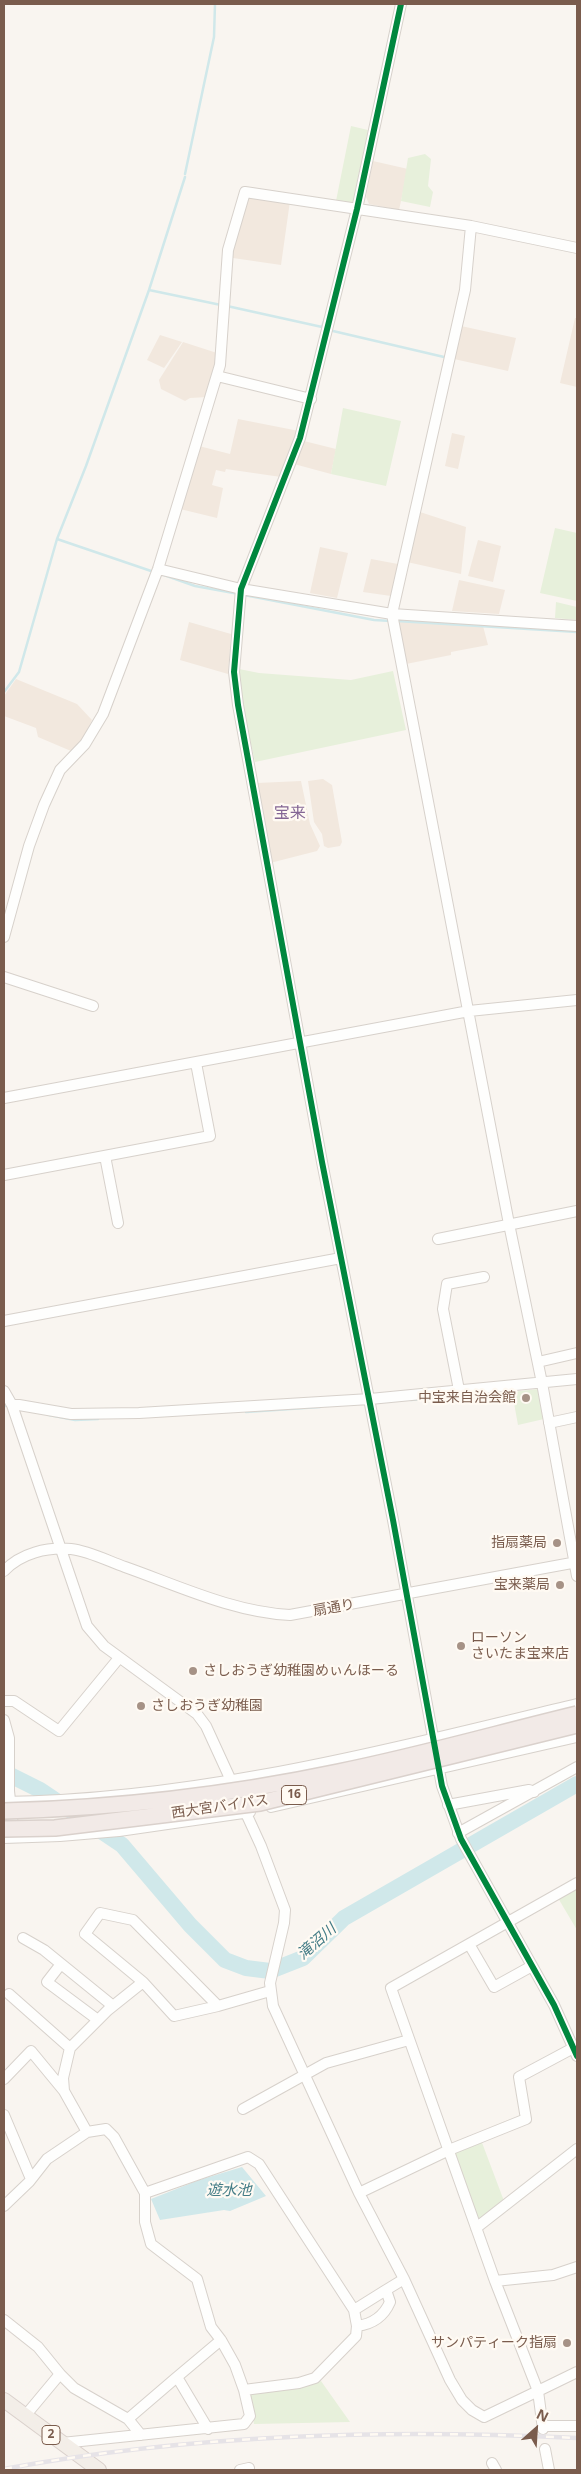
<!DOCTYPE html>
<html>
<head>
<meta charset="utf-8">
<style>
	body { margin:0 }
	#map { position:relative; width:581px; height:2474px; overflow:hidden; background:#f9f5f0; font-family:"Open Sans",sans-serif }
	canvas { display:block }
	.frame { position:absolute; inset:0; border:5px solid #7a5c4d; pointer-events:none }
	.north { position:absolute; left:511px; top:2404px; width:50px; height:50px; -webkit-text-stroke:4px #fffaf3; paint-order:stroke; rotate:26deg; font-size:14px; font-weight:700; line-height:20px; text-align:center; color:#7a5c4d }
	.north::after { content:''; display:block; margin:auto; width:18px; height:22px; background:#7a5c4d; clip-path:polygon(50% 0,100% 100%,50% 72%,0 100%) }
</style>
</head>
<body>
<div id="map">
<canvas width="581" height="2474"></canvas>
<div class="frame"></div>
<div class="north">N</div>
</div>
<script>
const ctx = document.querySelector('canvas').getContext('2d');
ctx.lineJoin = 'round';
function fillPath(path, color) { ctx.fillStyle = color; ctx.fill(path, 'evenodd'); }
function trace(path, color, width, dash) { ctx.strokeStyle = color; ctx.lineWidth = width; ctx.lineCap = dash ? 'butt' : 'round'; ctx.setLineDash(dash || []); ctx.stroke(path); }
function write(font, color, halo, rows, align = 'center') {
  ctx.font = font + ' "Open Sans","Noto Sans JP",sans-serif'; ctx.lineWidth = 4.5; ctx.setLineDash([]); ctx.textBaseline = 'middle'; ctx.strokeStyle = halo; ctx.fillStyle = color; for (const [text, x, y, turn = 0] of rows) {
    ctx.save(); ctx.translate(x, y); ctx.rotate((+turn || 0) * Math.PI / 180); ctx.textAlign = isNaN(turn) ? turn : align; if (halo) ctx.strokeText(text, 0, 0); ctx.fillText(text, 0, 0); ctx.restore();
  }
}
const residential = new Path2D(`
	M373,161l35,8 -9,41 -30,-6 -3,-7z
	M247,194l43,7 -9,64 -48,-7v-8z
	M575,318h2v69l-17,-4z
	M461,326l55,12 -8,33 -54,-12z
	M160,335l22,7 -18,26 -17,-8z
	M183,342l34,11 -1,19 -9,25 -17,1 -5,3 -24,-12 -2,-9z
	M238,419l61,12 -18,46 -55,-8 -1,3 -9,-2 -4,15 11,3 -6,30 -37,-9 19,-63 31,8z
	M452,433l13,3 -7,33 -13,-3z
	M304,441l32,8 -5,25 -37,-10z
	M420,512l46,15 -5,47 -54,-12z
	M478,540l23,6 -8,36 -25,-6z
	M320,547l28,6 -11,45 -27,-5z
	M371,559l27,5 -7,32 -28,-4z
	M459,580l46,10 -6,24 -47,-3z
	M396,621l87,5 5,19 -37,7v3l-45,9z
	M189,622l42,12 -3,40 -48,-14z
	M16,679l61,25 15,16 -10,21 -11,10 -33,-14 -2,-9 -32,-12v-20z
	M323,779l9,6 10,57 -2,4 -12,2 -4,-2 -2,-12 -8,-12 -6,-41z
	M301,781l9,43 10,22 -3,5 -47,12 -13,-80z`);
const green = new Path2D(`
	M351,126l17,4 -16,75 -16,-4z
	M425,154l6,5 -3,27 5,6 -3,15 -29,-6 7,-43z
	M343,408l58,13 -15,65 -55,-12z
	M555,528l22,5v68l-37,-8z
	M556,602l21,5v13l-22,-2z
	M239,669l20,4 92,7 42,-9 13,59 -151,32 -11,-49z
	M538,1389l6,30 -26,6 -6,-33z
	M577,1887v43l-19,-32z
	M481,2140l23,61 -27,22 -24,-71z
	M321,2381l29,41 -96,2 -5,-31 59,-7z`);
const water = new Path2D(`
	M242,2167l24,29 -36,15 -6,-1 -64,10 -9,-21 48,-19z`);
const stream = new Path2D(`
	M185,174l29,-137 1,-33
	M149,290l72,15
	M227,306l95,21 3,-9
	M333,331l111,26
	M57,539l97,33
	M164,575l31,11 44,8
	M244,595l130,25 17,1
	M397,621l180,11
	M4,692l15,-20 38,-133 29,-73 63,-176 36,-113
	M411,1400l27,-3
	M4,1405l1,1
	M246,1412l74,-5
	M49,1415l26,5 23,-1`);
const river = new Path2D(`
	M4,1772l36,18 82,55 68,80 35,35 21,8 24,3 33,-13 41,-40 233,-134`);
const minor = new Path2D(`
	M401,4l-44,205 -57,229 -59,151 -7,83 4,33 84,457 71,358 49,266 19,53 93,166 23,51
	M471,226l-6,64 -73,324 117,610 33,159 35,193
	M217,376l94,23
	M158,569l83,20 151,25 185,12
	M4,937l25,-91 15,-41 16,-35 25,-26 18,-30 55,-145 62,-204 8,-115 17,-58 226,34 106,22
	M4,977l89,29
	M4,1098l465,-87 108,-11
	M105,1156l13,67
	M4,1175l206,-39 -14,-73
	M438,1239l139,-28
	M4,1321l337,-63
	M538,1362l39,-9
	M459,1390l-16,-81 4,-25 37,-7
	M4,1391l8,14 75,221 17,20 93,68 9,12 55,120 24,64 -1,13 -14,60 3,23 86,187 45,86 46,101 12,20 10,10 12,7 54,-26 5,38
	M12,1405h7l52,9 68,-1 231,-14 207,-20
	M549,1423l28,-6
	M4,1571c17,-18 43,-24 67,-22 18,2 37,12 54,18 54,19 108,45 165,48l287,-53
	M4,1701h10l45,30 60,-73
	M4,1720l5,18v53l5,44
	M4,1802c195,-2 385,-53 573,-98
	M448,1805l81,-15 5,2
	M271,1807l306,-70
	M458,1833l119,-66
	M4,1838l56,-2 59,-5 131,-19
	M577,1883l-186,105 104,293 43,110 39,-19
	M23,1938l21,12 69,56
	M469,1944l25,43 38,-21
	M61,1964l-14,18 51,38
	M143,1982l-58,-48 15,-21 33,7 85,86
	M9,1994l61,54
	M4,2079l27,-28 33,40
	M243,2109l83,-46 83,-23
	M4,2115l27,64
	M87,2132l-23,-41 -1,-13 7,-30 38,-38 35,-28 31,34 44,-10 52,-15
	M145,2193v29l6,22 46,35 14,48 10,13
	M359,2193l90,-43 77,-31 -7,-42 58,-31
	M4,2206l25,-24 18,-23 40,-27 19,-3 8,8 31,56 103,-36 11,7 95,146 3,16 -1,10 -41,42 -16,5 -55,7 6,26 -6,8 -182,19
	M476,2228l101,-79
	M495,2281l58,-6 24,-8
	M386,2290l18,-11
	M354,2310l32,-20 4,12c-6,14 -17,22 -33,24
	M4,2320l34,27 22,27 -35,42
	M60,2374l14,14 54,31 13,16
	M177,2377l44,-37 14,25 9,25
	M128,2419l49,-42 31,52
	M543,2426h34
	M545,2449l4,21
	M492,2463l4,7
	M240,2470l9,-2`);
const major = new Path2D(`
	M4,2400l95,70`);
const rail = new Path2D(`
	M4,2469c189,-35 382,-40 573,-31`);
const highwayBridge = new Path2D(`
	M4,1811c112,-3 224,-16 334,-39 80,-16 160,-39 239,-58
	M4,1829l51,-1 205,-25 317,-78`);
const cycleway = new Path2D(`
	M401,4l-44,205 -57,229 -59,151 -7,83 4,33 84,457 71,358 49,266 19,53 93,166 23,51`);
const markers = [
	[526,1398,5,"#a69286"],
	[557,1543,5,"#a69286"],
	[560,1585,5,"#a69286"],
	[461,1646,5,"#a69286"],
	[193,1671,5,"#a69286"],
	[141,1706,5,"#a69286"],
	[567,2343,5,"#a69286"]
];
const shields = [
	[294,1795,25],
	[51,2435,18]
];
const shieldNames = [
	["16",294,1795],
	["2",51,2435]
];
const poiNames = [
	["中宝来自治会館",516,1398],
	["指扇薬局",547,1543],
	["宝来薬局",550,1585],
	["ローソン",471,1638,"left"],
	["さいたま宝来店",471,1654,"left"],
	["さしおうぎ幼稚園めぃんほーる",203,1671,"left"],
	["さしおうぎ幼稚園",151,1706,"left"],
	["サンパティーク指扇",557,2343]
];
const streetNames = [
	["扇通り",334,1608,-10],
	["西大宮バイパス",220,1807,-8]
];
const waterNames = [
	["滝沼川",317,1942,-41],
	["遊水池",229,2191]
];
const quarterNames = [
	["宝来",290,813]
];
fillPath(residential, '#f2e8de');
fillPath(green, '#e7f0db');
fillPath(water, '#d0e8ea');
trace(stream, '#d0e8ea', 2.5);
trace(river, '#d0e8ea', 16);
trace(minor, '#d7d1cb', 12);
trace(major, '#dad1cc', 16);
trace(minor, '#fefefd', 10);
trace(major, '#f3eee8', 14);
trace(rail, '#e6e3e7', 4.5);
trace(rail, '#fffaf3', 2.5, [8]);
trace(highwayBridge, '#dad1cc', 18, []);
trace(highwayBridge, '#f2eae7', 15);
trace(cycleway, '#00873e', 6);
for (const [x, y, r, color] of markers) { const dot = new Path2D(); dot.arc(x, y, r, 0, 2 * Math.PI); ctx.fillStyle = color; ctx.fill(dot); trace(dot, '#fffaf3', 2); }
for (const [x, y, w] of shields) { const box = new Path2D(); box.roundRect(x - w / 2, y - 9.5, w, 19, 4); ctx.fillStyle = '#fffaf3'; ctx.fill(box); trace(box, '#7a5c4d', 1); }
write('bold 12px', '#7a5c4d', null, shieldNames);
write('14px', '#7a5c4d', '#fffaf3', poiNames, 'right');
write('14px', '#7a5c4d', '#fffaf3', streetNames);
write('italic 15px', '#437c86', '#fffaf3', waterNames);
write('16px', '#846695', '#fffaf3', quarterNames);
</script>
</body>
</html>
